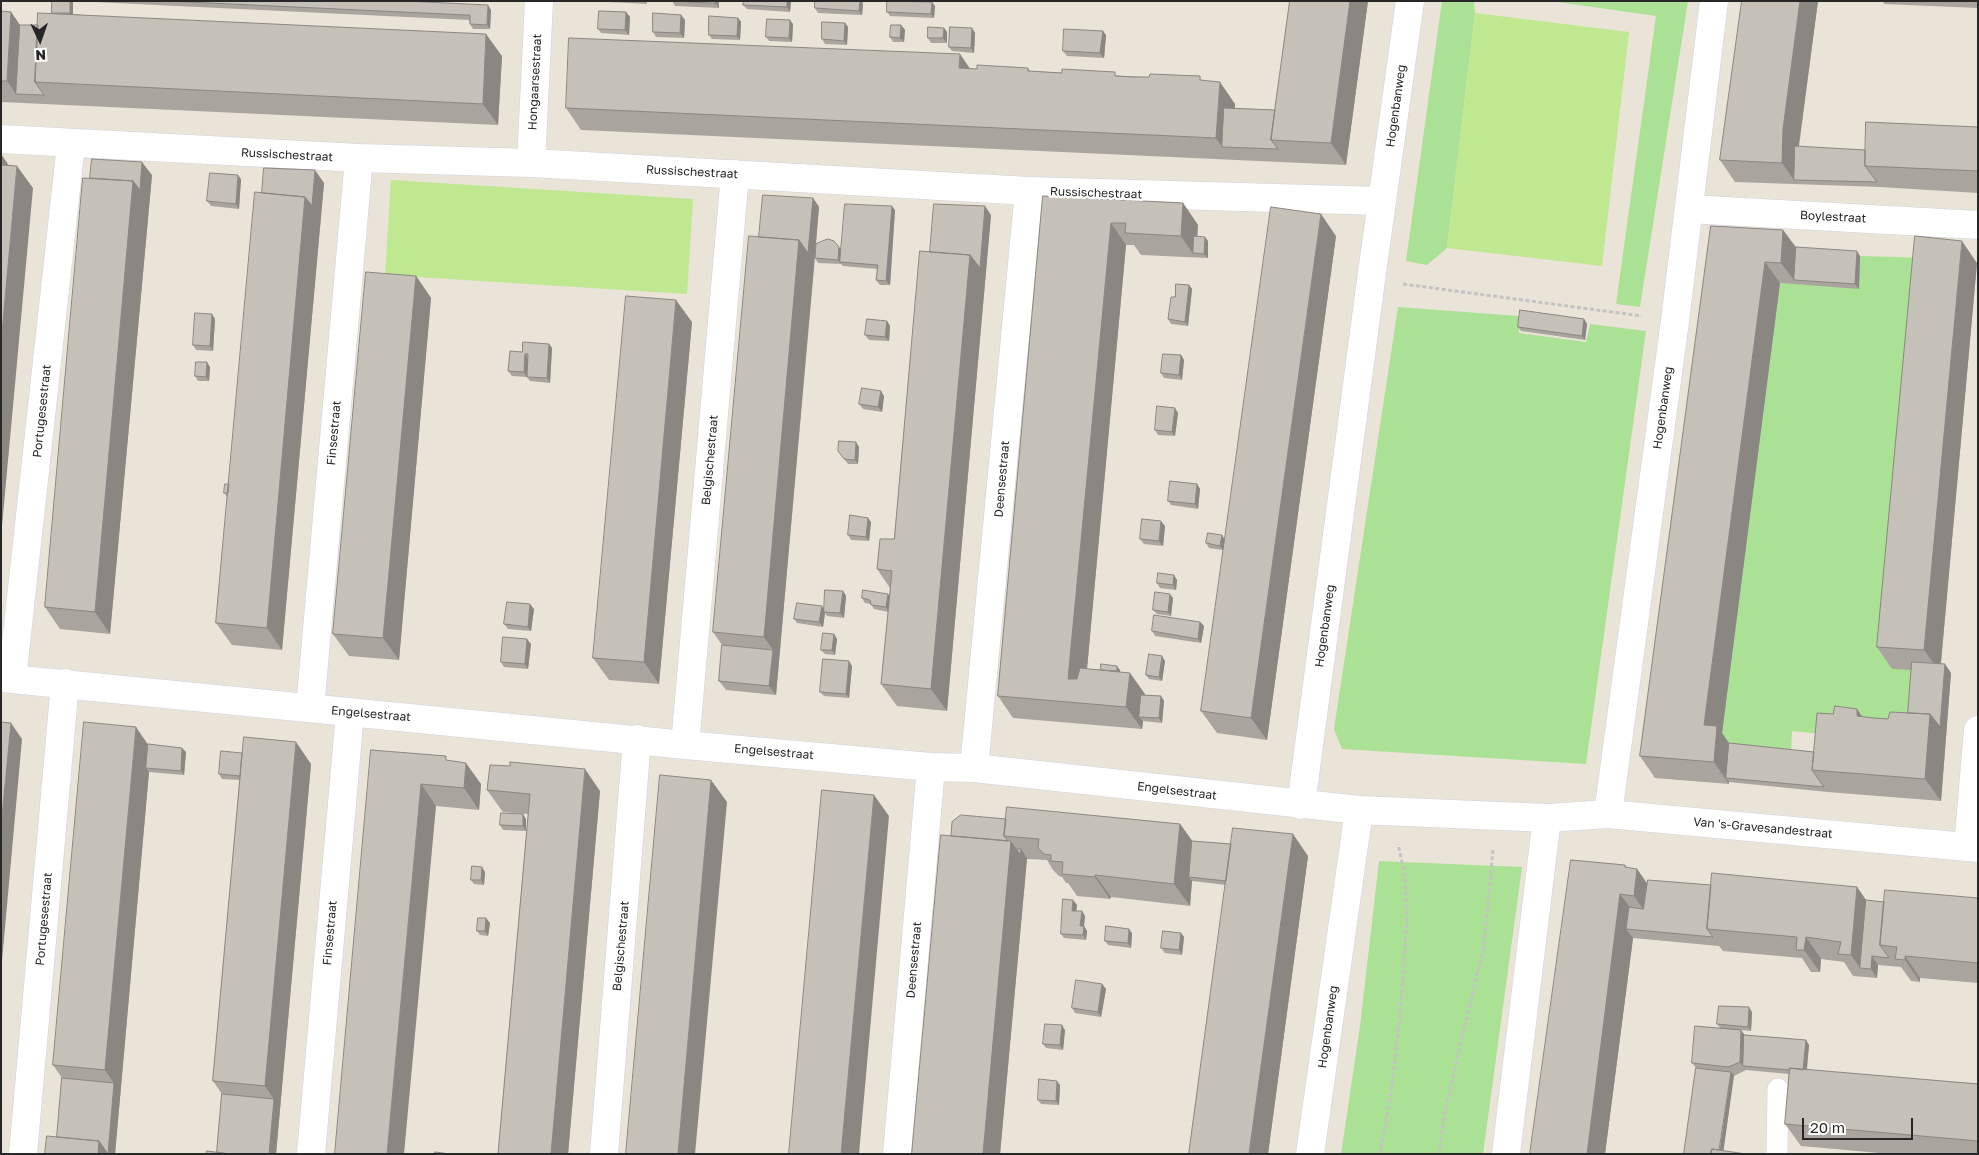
<!DOCTYPE html>
<html>
<head>
<meta charset="utf-8">
<style>
	body { margin:0 }
	#map { position:relative; width:1979px; height:1155px; overflow:hidden; background:#eae3d8; font-family:"Golos Text",sans-serif }
	canvas { display:block }
	.frame { position:absolute; inset:0; border:2px solid #272727; pointer-events:none }
	.north { position:absolute; left:15px; top:15px; width:50px; height:50px; -webkit-text-stroke:4px #fff; paint-order:stroke; rotate:177deg; font-size:14px; font-weight:700; line-height:20px; text-align:center; color:#272727 }
	.north::after { content:''; display:block; margin:auto; width:18px; height:22px; background:#272727; clip-path:polygon(50% 0,100% 100%,50% 72%,0 100%) }
	.scale { position:absolute; left:1802px; top:1118px; width:111px; height:22px; box-sizing:border-box; border:2px solid #272727; border-top:0; padding-left:6px; font-size:15px; line-height:18px; white-space:nowrap; color:#272727; -webkit-text-stroke:4px #fff; paint-order:stroke }
</style>
</head>
<body>
<div id="map">
<canvas width="1979" height="1155"></canvas>
<div class="frame"></div>
<div class="north">N</div>
<div class="scale">20 m</div>
</div>
<script>
const ctx = document.querySelector('canvas').getContext('2d');
ctx.lineJoin = 'round';
function fillPath(path, color) { ctx.fillStyle = color; ctx.fill(path, 'evenodd'); }
function trace(path, color, width, dash) { ctx.strokeStyle = color; ctx.lineWidth = width; ctx.lineCap = dash ? 'butt' : 'round'; ctx.setLineDash(dash || []); ctx.stroke(path); }
function write(font, color, halo, rows, align = 'center') {
  ctx.font = font + ' "Golos Text",sans-serif'; ctx.lineWidth = 5; ctx.setLineDash([]); ctx.textBaseline = 'middle'; ctx.strokeStyle = halo; ctx.fillStyle = color; for (const [text, x, y, turn = 0] of rows) {
    ctx.save(); ctx.translate(x, y); ctx.rotate((+turn || 0) * Math.PI / 180); ctx.textAlign = isNaN(turn) ? turn : align; if (halo) ctx.strokeText(text, 0, 0); ctx.fillText(text, 0, 0); ctx.restore();
  }
}
const green = new Path2D(`
	M1442,1h32l1,12 -28,235 -20,17 -21,-4z
	M1550,1h138l-48,306 -24,-3 40,-288z
	M1860,256l70,2 -11,413 -6,63 -80,1 -41,-4 -1,23 -71,-7 60,-464 79,5z
	M1398,307l121,9v17l67,9 4,-18 56,7 -60,433 -244,-15 -8,-20z
	M1379,861l143,6 -39,287h-142l19,-128z`);
const pitch = new Path2D(`
	M1475,13l154,19 -27,234 -155,-18z
	M391,180l302,19 -6,95 -302,-19z`);
const path = new Path2D(`
	M1403,284l239,32
	M1380,1154l10,-54 10,-85 7,-96 -2,-43 -7,-32
	M1439,1154l5,-39 40,-170 9,-95`);
const service = new Path2D(`
	M1777,1154l1,-65`);
const minor = new Path2D(`
	M1,139l358,19 172,5 498,28 353,10
	M531,163l8,-162
	M1689,209l289,16
	M1,678l684,67 246,22 43,1 385,42 188,8 61,-4 370,34
	M12,679l59,-535
	M310,708l49,-550
	M685,745l50,-571
	M974,768l55,-577
	M1301,805l70,-525 39,-279
	M1608,814l67,-493 39,-320
	M1968,847l10,-117
	M23,1154l42,-471
	M311,1154l39,-441
	M604,1154l33,-415
	M897,1154l34,-387
	M1310,1154l49,-344
	M1506,1154l41,-336`);
const wall = new Path2D(`
	M52,1h353l86,9 -1,19h-17l-3,-5 -1,-4 -396,-19v13l429,42 -4,69 -497,-23v-91l10,1 9,13h18l14,-12z
	M589,1h58v3z
	M672,1h47v7l-44,-2z
	M744,1h47l-1,11 -43,-3 -4,-4z
	M1290,1h78l-22,164 -765,-35 -15,-22 404,-39 58,-1 2,3 173,9 32,24v4l40,2z
	M1742,1h76l-19,146 66,3 113,-23v66l-98,-6 -145,-5 -15,-22z
	M1883,1h95v7l-94,-4z
	M863,3l-1,12 -44,-2 -3,-5z
	M935,6l-1,12 -44,-2 -3,-4z
	M626,12l4,5 -1,18 -28,-2 -3,-4z
	M681,15l4,5 -1,18 -28,-1 -3,-5z
	M738,18l3,4 -1,18 -28,-1 -3,-4z
	M845,23l3,4 -1,18 -22,-1 -3,-5z
	M793,24l-1,18 -23,-1 -3,-4z
	M901,25l4,5 -1,12h-11l-3,-5z
	M944,28l3,4v11h-16l-3,-5z
	M972,28l3,5 -1,20 -22,-2 -3,-4z
	M1106,35l-2,23 -37,-2 -4,-5z
	M152,175l-42,459 -50,-5 -15,-22 45,-429z
	M241,179l-2,30 -28,-3 -4,-5z
	M324,183l-42,467 -50,-5 -16,-22 12,-125 -4,-5 5,-9 33,-291z
	M1043,196l140,7 15,22 -1,11 11,5v17l-67,-3 -7,-10h-8l-39,424 33,1v2l10,1 15,22 16,1 3,5 -2,22 -19,-2 -1,8 -129,-11 -15,-22z
	M813,198l6,9 -3,37 25,5 54,-39 -5,75h-10l-4,-5 1,-11 -34,-3 -2,-2 -23,-1 -3,-5 -39,437 -50,-5 -7,-9 3,-36 -9,-13 46,-395z
	M991,215l-44,496 -50,-5 -16,-22 7,-72 -14,-3 -3,-5 -6,-1 -3,-5 26,-4 1,2 1,-8 -13,-19 17,-30 36,-287z
	M1711,226l72,4 13,17 64,9 -1,33 -79,-6 -58,450 7,10 85,9 19,-38 24,-5 5,8 26,2 20,-6 4,-43 -20,-1 -15,-22 100,-384 -36,400 10,10 -10,128 -113,-9 -99,-10v2l-74,-6 -15,-22z
	M1336,236l-69,504 -50,-7 -16,-22z
	M416,276l15,22 -32,362 -50,-4 -16,-22z
	M1189,285l3,4 -4,37 -17,-2 -3,-5z
	M215,319l-2,32 -17,-1 -3,-5z
	M1584,319l3,5 -2,16 -64,-9 -3,-4z
	M887,321l3,5 -1,15 -20,-1 -4,-5z
	M692,322l-33,362 -50,-4 -16,-22z
	M549,344l3,4 -2,35 -20,-2 -3,-4 -15,-1 -4,-5 14,-19z
	M1181,355l3,5 -2,20 -18,-2 -3,-5z
	M210,367l-1,14h-11l-3,-5z
	M884,396l-2,16 -19,-3 -4,-5z
	M1178,413l-3,23 -17,-1 -3,-5z
	M859,447l-1,17h-10l-10,-13z
	M1197,484l3,5 -2,20 -27,-4 -3,-4z
	M871,522l-2,19 -18,-1 -3,-5z
	M1165,526l-2,20 -19,-2 -4,-5z
	M1222,535l3,5 -2,10 -14,-2 -3,-5z
	M1174,575l3,5 -1,10 -16,-2 -3,-5z
	M843,591l3,5 -2,22 -17,-2 -2,-3 -2,14 -26,-4 -3,-4 30,-10z
	M1173,598l-2,18 -14,-2 -4,-4z
	M534,609l-3,22 -23,-2 -4,-5z
	M1200,622l4,4 -3,17 -46,-7 -3,-5z
	M834,634l3,5 -2,16 -10,-1 -4,-4z
	M531,644l-3,25 -24,-2 -3,-5z
	M1165,661l-3,20 -13,-2 -3,-4z
	M852,666l-3,32 -25,-2 -4,-4z
	M148,744l38,8 -2,23 -35,-3 -34,382h-70l12,-17 5,-59 -9,-13z
	M371,750l79,11 31,23 -2,26 -43,-4z
	M311,764l-35,390 -59,-2 5,-58 -9,-13 27,-301 -18,-1 -3,-5z
	M487,790l113,1 -32,363h-70l30,-340 -25,-2z
	M526,819v12l-23,-1 -3,-5z
	M1180,824l12,17 116,15 -40,298h-79l37,-269 -34,-4 -2,25 -79,-9 -1,2 -33,-3 -9,-13h-2l-4,-6 -3,-1 -6,-6 -6,-10 -20,-1 -27,295h-88l39,-318z
	M1627,868l10,1 10,14 64,2 146,2 9,13 18,2 94,-4v85l-58,-5v4l-9,-1 -10,-14 -23,-2 -1,13 -24,-2 -9,-14 -23,-3 -1,13h-9l-9,-14 -79,-7 -4,-5 -86,-8 -28,216h-75z
	M485,872l-1,13 -10,-1 -3,-4z
	M1073,900l4,5 -1,6h6l3,5 -1,10 3,5 -1,9 -22,-2 -3,-4z
	M490,923l-2,13 -8,-1 -3,-4z
	M1132,933l-1,15 -23,-3 -3,-4z
	M1181,933l3,4 -2,18 -17,-2 -4,-5z
	M1102,984l4,5 -5,28 -26,-4 -3,-5z
	M1752,1012l-1,19 -10,-1 3,5 62,5 3,5 -2,25 171,14v70h-87l-90,-8 -16,-22 4,-50 -43,-4 -12,6 -50,78 12,-86 -4,-5 28,-35 -3,-4z
	M1065,1030l-2,20 -17,-2 -3,-4z
	M1060,1085l-1,20 -18,-1 -3,-4z`);
const shadedWall = new Path2D(`
	M70,1h3v17l-3,-5z
	M715,1h4v7l-4,-5z
	M787,1h4l-1,11 -3,-5z
	M860,1h1l2,2 -1,12 -3,-4z
	M1350,1h18l-22,164 -15,-22z
	M1800,1h18l-24,179 -12,-17 1,-34z
	M932,2l3,4 -1,12 -3,-4z
	M488,5l3,5 -1,19 -3,-4z
	M11,12l15,22 -10,60 -9,-13z
	M626,12l4,5 -1,18 -4,-5z
	M681,15l4,5 -1,18 -4,-5z
	M738,18l3,4 -1,18 -3,-4z
	M790,20l3,4 -1,18 -3,-4z
	M845,23l3,4 -1,18 -3,-4z
	M901,25l4,5 -1,12 -4,-4z
	M944,28l3,4v11l-4,-5z
	M972,28l3,5 -1,20 -3,-5z
	M1103,31l3,4 -2,23 -4,-5z
	M486,34l16,22 -4,69 -15,-21z
	M960,54l15,22 -16,-8z
	M1220,82l15,22 -3,43h-10l-6,-9z
	M1,154l9,13 -5,7z
	M142,162l10,13 -42,459 -15,-22 38,-431z
	M17,166l16,22 -32,349v-193z
	M315,170l9,13 -42,467 -15,-22 38,-431z
	M238,175l3,4 -2,30 -3,-5z
	M813,198l6,9 -43,488 -7,-9 4,-36 -9,-13 35,-397z
	M1183,203l15,22 -2,28h-3l3,5 -15,-22z
	M892,206l3,4 -5,75 -4,-4z
	M985,206l6,9 -44,496 -16,-22 39,-434z
	M1321,214l15,22 -69,504 -16,-22z
	M1111,223l15,22 -42,456 -16,-22z
	M1783,230l16,22 -5,28 -13,-17z
	M1205,237l3,4v17l-4,-4z
	M1962,241l15,22 -37,409 -16,-22z
	M839,247l3,4 -2,11 1,2 -3,-4z
	M1857,251l3,5 -1,33 -4,-5z
	M1765,262l15,21 -58,450 10,15 -6,30 3,4v2l-15,-22 -10,-37z
	M416,276l15,22 -32,362 -16,-22z
	M1189,285l3,4 -4,37 -3,-4z
	M676,300l16,22 -33,362 -15,-22z
	M212,314l3,5 -2,32 -3,-5z
	M1584,319l3,5 -2,16 -3,-4z
	M887,321l3,5 -1,15 -4,-4z
	M549,344l3,4 -2,35 -3,-5z
	M525,354l3,4 -1,19 -3,-5z
	M1181,355l3,5 -2,20 -3,-5z
	M207,362l3,5 -1,14 -3,-4z
	M881,391l3,5 -2,16 -4,-5z
	M1175,408l3,5 -3,23 -3,-4z
	M856,442l3,5 -1,17 -3,-4z
	M1197,484l3,5 -2,20 -3,-5z
	M868,518l3,4 -2,19 -3,-4z
	M1161,521l4,5 -2,20 -4,-5z
	M1222,535l3,5 -2,10 -3,-4z
	M1174,575l3,5 -1,10 -3,-5z
	M843,591l3,5 -2,22 -4,-5z
	M888,594l3,5 -2,13 -3,-5z
	M1170,594l3,4 -2,18 -3,-4z
	M530,604l4,5 -3,22 -3,-4z
	M822,606l3,5 -1,1 1,1 -2,14 -4,-5z
	M1200,622l4,4 -3,17 -3,-4z
	M834,634l3,5 -2,16 -3,-5z
	M527,639l4,5 -3,25 -3,-5z
	M1162,656l3,5 -3,20 -3,-4z
	M849,661l3,5 -3,32 -3,-4z
	M1945,664l6,9 -10,128 -16,-22 5,-65z
	M1117,666l3,4v10l-4,-4z
	M1130,673l15,21 -2,23h-4l4,4 -1,8 -16,-22z
	M1161,696l3,5 -2,22 -3,-5z
	M1857,709l15,22 -15,-15z
	M11,723l11,16 -21,233v-145z
	M136,727l15,22 -5,19 3,4 -34,382h-7l6,-71 -9,-13z
	M296,742l15,22 -35,390h-7l5,-55 -9,-13z
	M182,748l4,4 -2,23 -3,-4z
	M466,763l15,21 -2,26 -15,-22z
	M585,769l15,22 -32,363h-17z
	M711,780l16,22 -32,352h-17z
	M421,784l15,22 -32,348h-17z
	M874,795l15,21 -30,338h-18z
	M523,814l3,5v12l-3,-5z
	M1180,824l16,22 -7,31 3,4 -2,25 -16,-22z
	M1293,834l15,22 -40,298h-19z
	M1011,841l9,13 1,-5 6,9 -27,296h-17z
	M1625,865l11,15 1,-11 15,22 -3,27 -15,-22z
	M482,867l3,5 -1,13 -3,-5z
	M1095,875l16,22 -1,2 -15,-22z
	M1857,887l15,22 -12,59 -9,-13z
	M1620,894l16,22 -10,13 7,9 -28,216h-18z
	M1073,900l4,5 -1,10 -4,-4z
	M1082,911l3,5 -1,10 3,5 -1,9 -3,-5 -3,-9z
	M486,918l4,5 -2,13 -3,-5z
	M1129,929l3,4 -1,15 -3,-5z
	M1181,933l3,4 -2,18 -3,-5z
	M1806,937l15,22 -1,13 -16,-22z
	M1872,956l6,9 -1,13 -6,-9z
	M1905,956l15,22v4l-15,-22z
	M1102,984l4,5 -5,28 -3,-5z
	M1749,1007l3,5 -1,19 -3,-4z
	M1062,1025l3,5 -2,20 -3,-5z
	M1741,1030l7,9 -5,27 3,5 -6,-9z
	M1806,1040l3,5 -3,30 -3,-4z
	M1731,1072l3,4 -11,78h-4z
	M1057,1081l3,4 -1,20 -3,-4z
	M99,1141l9,13h-10z`);
const building = new Path2D(`
	M52,1h18v12h-18z
	M167,1h238l83,4 -1,20 -17,-1v-9h-4z
	M672,1h43v2z
	M744,1h43v6l-44,-2z
	M815,1h45l-1,10 -44,-3z
	M887,1l45,1 -1,12 -44,-2z
	M1290,1h60l-19,142 -60,-3z
	M1742,1h58l-17,128 -1,34 -62,-3z
	M1,11l10,1 -4,69h-6z
	M599,11l27,1 -1,18 -27,-1z
	M38,13l448,21 -3,70 -448,-22z
	M653,13l28,2 -1,18 -27,-1z
	M709,16l29,2 -1,18 -28,-1z
	M767,19l23,1 -1,18 -23,-1z
	M822,22l23,1 -1,18 -22,-2z
	M20,25h18l-3,57 9,13 -28,-1z
	M891,25h10l-1,13 -10,-1z
	M928,27l16,1 -1,10h-15z
	M950,27l22,1 -1,20 -22,-1z
	M1064,29l39,2 -3,22 -37,-2z
	M569,38l391,16 -1,14 18,1v-4l51,3v3l34,2v-4l53,3v4l18,1h16l1,-3 50,2v4l20,2 -4,56 -650,-30z
	M1224,108l51,2 -4,30 7,9 -56,-2z
	M1866,122l112,5v44l-113,-5z
	M1795,146l70,4v16l12,16 -83,-2z
	M1,156l2,9h-2z
	M92,159l50,3 -2,28 -7,-9 -43,-3z
	M1,165l16,1 -16,178z
	M264,168l51,2 -3,36 -7,-9 -43,-4z
	M210,173l28,2 -2,29 -29,-3z
	M83,178l50,3 -38,431 -50,-5z
	M255,192l50,5 -38,431 -51,-5z
	M763,195l50,3 -5,55 -9,-13 -40,-3z
	M1043,196l140,7 -2,33 -56,-3 1,-10h-15l-43,456h9l3,-11 50,5 -4,34 -128,-11z
	M845,204l47,2 -6,75 -10,-1 2,-15 -38,-3z
	M934,204l51,2 -5,62 -10,-13 -40,-3z
	M1271,207l50,7 -70,504 -50,-7z
	M1711,226l72,4 -2,33 -16,-1 -61,463 13,1 -3,36 -74,-6z
	M749,236l50,4 -35,397 -51,-5z
	M1194,236l11,1 -1,17 -11,-1z
	M1915,236l47,5 -38,409 -47,-3z
	M828,239l6,2 5,6 -1,13 -23,-2 1,-14z
	M1796,247l61,4 -2,33 -61,-4z
	M920,251l50,4 -39,434 -50,-5 11,-113 -15,-2 3,-30h14z
	M366,272l50,4 -33,362 -50,-4z
	M1176,284l13,1 -4,37 -17,-3 3,-22h4z
	M626,296l50,4 -32,362 -51,-4z
	M1520,310l64,9 -2,17 -64,-9z
	M195,313l17,1 -2,32 -17,-1z
	M867,319l20,2 -2,16 -20,-2z
	M523,342l26,2 -2,34 -20,-1 1,-23h-3l-1,18 -16,-1 2,-20 12,1z
	M1163,354l18,1 -2,20 -18,-2z
	M196,362h11l-1,15 -11,-1z
	M862,388l19,3 -3,16 -19,-3z
	M1157,406l18,2 -3,24 -17,-2z
	M839,441l17,1 -1,18 -11,-1 -6,-8z
	M1170,481l27,3 -2,20 -27,-3z
	M225,484h4l-1,9h-4z
	M850,515l18,3 -2,19 -18,-2z
	M1142,519l19,2 -2,20 -19,-2z
	M1208,533l14,2 -2,11 -14,-3z
	M1158,573l16,2 -1,10 -16,-2z
	M825,590l18,1 -3,22 -16,-1z
	M863,590l25,4 -2,13 -15,-2 -1,-5 -8,-2z
	M1155,592l15,2 -2,18 -15,-2z
	M507,602l23,2 -2,23 -24,-3z
	M797,603l25,3 -3,16 -25,-3z
	M1154,615l46,7 -2,17 -46,-8z
	M823,633l11,1 -2,16h-11z
	M503,637l24,2 -2,25 -24,-2z
	M722,645l51,5 -4,36 -50,-5z
	M1149,654l13,2 -3,21 -13,-2z
	M823,659l26,2 -3,33 -26,-2z
	M1912,662l33,2 -5,63 -10,-13 -22,-1z
	M1101,664l16,2v5l-16,-1z
	M1141,695l20,1 -2,22 -20,-1z
	M1835,706l22,3v7l16,2 15,1 2,-7 40,2 -5,65 -113,-9 5,-57 16,1z
	M1,722l10,1 -10,104z
	M84,722l52,5 -31,343 -52,-5z
	M244,737l52,5 -31,344 -52,-5z
	M1729,743l85,9 -2,18 12,17 -98,-9z
	M148,744l34,4 -1,23 -35,-3z
	M371,750l75,6v4l20,3 -2,25 -43,-4 -34,370h-52z
	M221,751l21,2 -2,23 -21,-2z
	M510,762l75,7 -34,385h-53l32,-360 -43,-4 3,-25 20,1z
	M660,775l51,5 -33,374h-52z
	M822,790l52,5 -33,359h-52z
	M1007,807l173,17 -6,60 -79,-9v2l-33,-3 1,-12 -12,-1v-6l-7,-1 -6,-6 1,-9 -35,-3z
	M501,813l22,1v12l-23,-1z
	M961,815l45,4 -2,17 4,5 -57,-5 1,-14z
	M1233,828l60,6 -44,320h-60z
	M941,835l70,6 -28,313h-71z
	M1192,841l39,3 -5,37 -37,-4z
	M1017,849h4l-1,5z
	M1571,860l54,5v2l12,2 -3,27 -14,-2 -33,260h-57z
	M472,866l10,1 -1,13h-10z
	M1712,873l145,14 -6,68 -13,-1 3,-12 -35,-5 -2,13h-8l1,-13 -90,-8z
	M1648,880l63,5 -4,44 6,8 -87,-8 3,-22 14,2z
	M1885,890l93,8v65l-73,-7v4l-10,-1 2,-12 -17,-2z
	M1063,899l10,1 -1,11h10l-2,15h4l-1,9 -22,-1z
	M1866,900l18,2 -4,43 9,13 -17,-2 -1,13 -11,-1z
	M478,918h8l-1,13h-8z
	M1106,926l23,3 -1,14 -23,-2z
	M1163,931l18,2 -2,17 -18,-2z
	M1076,980l26,4 -4,28 -26,-4z
	M1719,1006l30,1 -1,20 -31,-3z
	M1045,1024l17,1 -2,20 -17,-1z
	M1695,1026l46,4 -1,32 -12,5 -36,-4z
	M1744,1035l62,5 -3,30 -13,-2v2l-47,-4z
	M1696,1068l35,4 -12,78 -7,-1 -1,5h-27z
	M1790,1068l188,16v57l-193,-17z
	M62,1078l52,5 -6,71 -9,-13 -42,-4z
	M1039,1079l18,2 -1,20 -18,-1z
	M222,1094l52,5 -5,55h-40l-12,-2z
	M47,1136l52,5 -1,13h-53z
	M1712,1149l34,5h-35z
	M207,1151l22,3h-23z
	M435,1152l15,2h-15z`);
const streetNames = [
	["Hongaarsestraat",535,82,-87],
	["Hogenbanweg",1396,106,-82],
	["Russischestraat",287,155,3],
	["Russischestraat",692,172,3],
	["Russischestraat",1096,193,2],
	["Boylestraat",1833,217,3],
	["Hogenbanweg",1663,408,-82],
	["Portugesestraat",42,411,-84],
	["Finsestraat",334,433,-85],
	["Belgischestraat",710,460,-85],
	["Deensestraat",1002,479,-85],
	["Hogenbanweg",1325,626,-82],
	["Engelsestraat",371,714,5],
	["Engelsestraat",774,752,5],
	["Engelsestraat",1177,791,7],
	["Van 's-Gravesandestraat",1763,828,5],
	["Portugesestraat",44,919,-85],
	["Finsestraat",330,933,-85],
	["Belgischestraat",621,946,-85],
	["Deensestraat",914,960,-85],
	["Hogenbanweg",1328,1027,-82]
];
fillPath(green, '#abe195');
fillPath(pitch, '#bfe890');
trace(service, '#ced1e1', 22);
trace(minor, '#ced1e1', 29);
trace(path, '#c3c3c3', 3, [4, 2.5]);
trace(service, '#fff', 21);
trace(minor, '#fff', 28);
fillPath(wall, '#a9a59e');
fillPath(shadedWall, '#8a8681');
fillPath(building, '#c5c0b8');
trace(building, '#8a8681', 1);
write('12px', '#272727', '#fff', streetNames);
</script>
</body>
</html>
